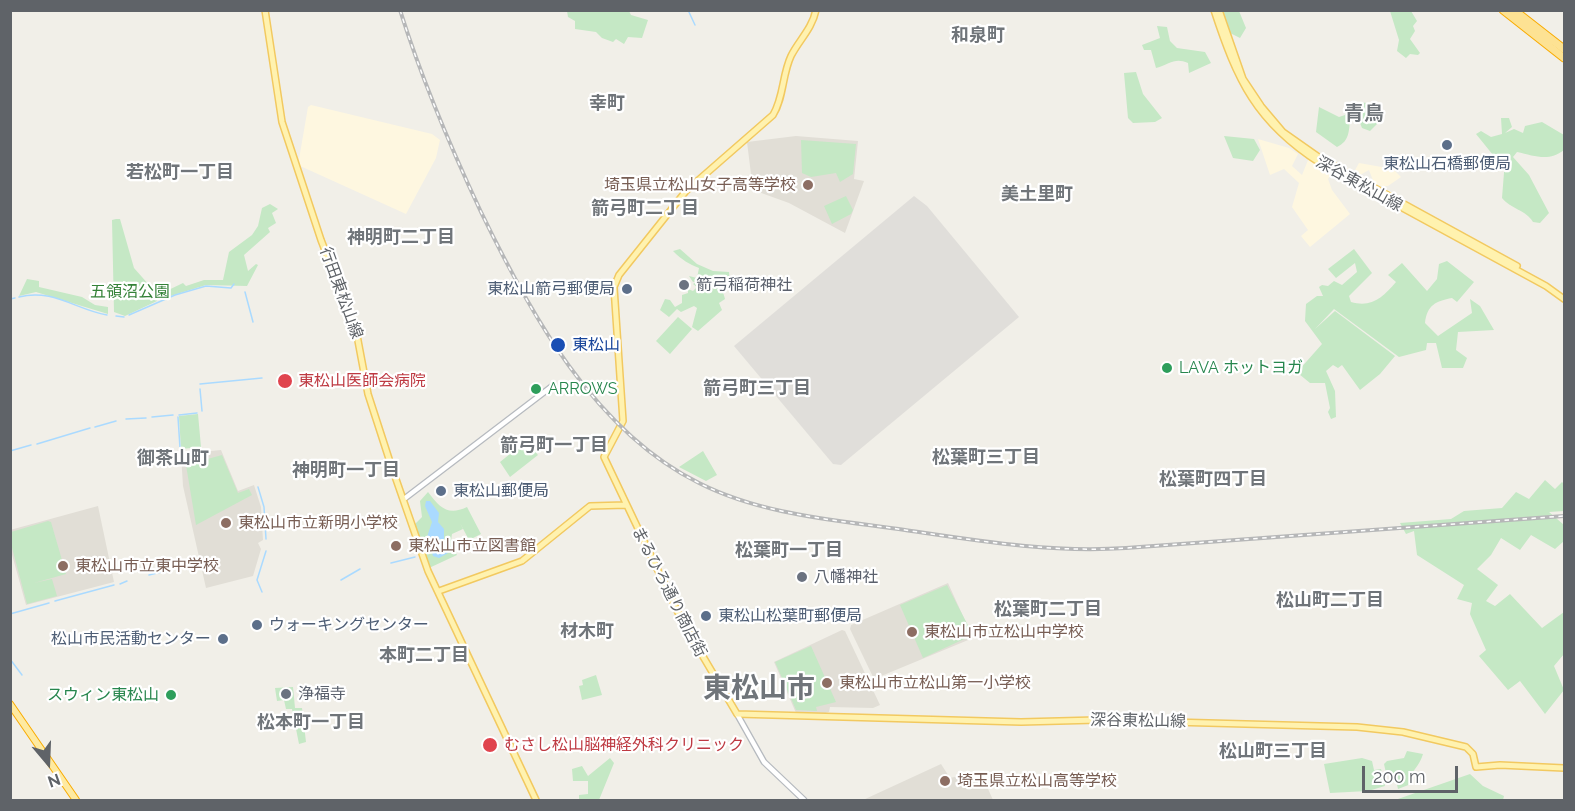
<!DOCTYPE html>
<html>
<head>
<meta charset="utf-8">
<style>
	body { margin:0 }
	#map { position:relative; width:1575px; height:811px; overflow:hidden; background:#f1efe8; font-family:Raleway,sans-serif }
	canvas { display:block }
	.frame { position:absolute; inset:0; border:12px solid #5f6368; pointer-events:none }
	.north { position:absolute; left:18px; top:733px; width:60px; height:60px; -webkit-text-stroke:4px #fff; paint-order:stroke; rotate:161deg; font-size:16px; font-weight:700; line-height:24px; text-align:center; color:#5f6368 }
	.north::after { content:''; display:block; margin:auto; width:21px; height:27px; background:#5f6368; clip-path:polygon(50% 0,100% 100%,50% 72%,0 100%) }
	.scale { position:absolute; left:1362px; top:766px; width:96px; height:27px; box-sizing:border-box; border:3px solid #5f6368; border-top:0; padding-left:8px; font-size:18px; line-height:21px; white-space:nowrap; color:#5f6368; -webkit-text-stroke:4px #fff; paint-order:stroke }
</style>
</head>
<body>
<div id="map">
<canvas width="1575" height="811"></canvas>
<div class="frame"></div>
<div class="north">N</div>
<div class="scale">200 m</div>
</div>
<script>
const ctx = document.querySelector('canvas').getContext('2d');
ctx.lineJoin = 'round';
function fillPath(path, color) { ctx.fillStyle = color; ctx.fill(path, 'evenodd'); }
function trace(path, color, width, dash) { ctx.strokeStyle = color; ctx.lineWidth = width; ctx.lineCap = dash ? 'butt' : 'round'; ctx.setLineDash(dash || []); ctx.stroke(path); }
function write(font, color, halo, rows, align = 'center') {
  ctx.font = font + ' Raleway,"Noto Sans JP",sans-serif'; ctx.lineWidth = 4.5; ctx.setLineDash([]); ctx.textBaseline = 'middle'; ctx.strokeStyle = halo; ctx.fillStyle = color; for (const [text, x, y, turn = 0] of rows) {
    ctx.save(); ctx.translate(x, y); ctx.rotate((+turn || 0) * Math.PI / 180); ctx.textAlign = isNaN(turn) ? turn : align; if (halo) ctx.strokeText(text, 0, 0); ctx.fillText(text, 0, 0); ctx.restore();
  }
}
const commercial = new Path2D(`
	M311,105l121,29 8,6 -4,18 -30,56 -108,-49 10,-58z
	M1258,139l31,9 9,6 -6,12 10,9 6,-15 24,13 -4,6 4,11 18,24 -40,33 -9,-11 7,-6 -16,-23 7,-24 -15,-14 -14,6z
	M1359,163l34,6 8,8 -13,9h-7l-7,-3 -5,-13 -9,5 -6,-3z`);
const industrial = new Path2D(`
	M914,196l13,10 92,111 -178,148 -8,-1 -99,-118z`);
const education = new Path2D(`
	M796,136l62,5 -4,38 10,2 -19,52 -56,-30 -36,-13 -6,-48z
	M221,450l17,41 16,-6 7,22 2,33 -5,3 3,6 -8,27 -47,12 -23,-102 -2,-32z
	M98,506l16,76 -88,23 -15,-54 -1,-21z
	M948,583l25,55 -99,41 -24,-50 1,-4z
	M842,630l3,1 35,74 -7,3 -43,-1 -1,5 -7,2 -26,-1 -22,-51z
	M941,764l9,14 30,-7 13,29h-130z`);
const green = new Path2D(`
	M567,11h62l2,4 17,5 -6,18 -14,-1 -4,7 -8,-5 -3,3 -11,-4 -6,-6 -21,-3v-8l-7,-4z
	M1222,11h17l7,17 -6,10 -10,-5z
	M1390,11h21l6,10 -4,5 2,5 -5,8 10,14 -2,2 -8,-1 -4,4 -9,-7 2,-11z
	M1157,26l10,1 3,14 7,7 28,4 6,11 -22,10 -1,-10c-13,-6 -18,1 -32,5l-5,-18h-7l-2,-5 18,-7z
	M1136,72l7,22 19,24 -7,4 -22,1 -5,-5 -4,-45z
	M1360,102l13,2 -3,10 8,9 -8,8 -8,-3 -2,-5 3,-12 -8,1 -5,6c-1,12 0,23 -13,29l-21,-15 3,-25 20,10 6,-2 3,-8z
	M1501,118h8l3,9 -7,6 9,-4 9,4 2,-7 17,-4 22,13v15c-15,12 -29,6 -47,2l-4,5 16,18 20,38 -9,10 -7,-1c-7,-12 -22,-13 -31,-24l3,-38 -1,-3 -11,-2 -17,-21 5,-3 10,6 11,-3z
	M1224,136l30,3 6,11 -7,11 -20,-3z
	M801,140l55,4 -3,30 -13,8 -4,-9 -25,4 -9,-4z
	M846,196l7,14 -2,4 -19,10 -8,-18z
	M270,204l8,5 -6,4 4,10 -8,5 2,4 -26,23 4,16 8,-7 2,1 -11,21 -41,-1 -48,15 -2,-4 27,-13 3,3 18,-6h19l6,-28 23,-17 6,-9 4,-18z
	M116,219h4l14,49 16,18 7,15 -32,15 -11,-4 -2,-92z
	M680,249l17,15 16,7 16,1 1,16 -7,4 2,7 -6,4 3,7 -24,21 -6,-4 5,-19 -3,-2 -13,6 -4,-3 -8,8 -9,-7 5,-11 5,1 5,7 7,-4v-8l6,-2v-4l5,2 4,-4 -4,-3 4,-3 -4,1 -4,-6 8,2 2,-10c-10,-4 -17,-8 -26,-17z
	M1354,249l18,24 -23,23 2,6c21,6 32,-5 45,-20l-8,-7 14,-12 25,28 10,-12 2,-15 8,-3 27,21 -17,20 -5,-4c-16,3 -25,7 -27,25l13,13 34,-23 -2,-14 10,7 14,24 -36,2 -2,18 11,8 -4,10h-21l-6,-25h-9l-1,7 -27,7 -65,-48 -19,20 20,-18 60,45 -15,18 -20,16 -18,-25 -4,3 -5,-3 -7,6 9,20 1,26 -5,2 -3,-7 2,-4 -5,-25h-15l-11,-9v-4l23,-26 -17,-23 1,-17 11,-8h6l-4,-9 3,-2 6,1 6,-5 8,4 15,-13 -2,-9 -19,15 -8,-9z
	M27,279l12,2v6l43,10 13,8 13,2v7l-72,-22 -17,4z
	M678,317l14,12 -22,25 -14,-13z
	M198,414l3,33 -20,2 -2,-33z
	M526,441l12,14 -28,22 -10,-15z
	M703,451l14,24 -11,6 -27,-14z
	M222,455l16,38 11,-4 3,6 -56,30 -10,-60z
	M1545,480l10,9 7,-7 2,2v27l-15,1 15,13v16l-9,8 -24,-14 -11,15 -19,-12 -10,17 -14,14 21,16 -12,16 9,5 15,-12 32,34 22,-16v42l-10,12 10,24 -19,24 -25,-33 -12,9 -29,-34 7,-6 -16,-36 2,-11 -15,-4 7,-14 -47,-30 -3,-24 -8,3 -6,-11 51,-4 13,-8 38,-3 14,-16 13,7z
	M428,492c12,16 20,24 39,15l14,27 -12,6 -9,-17 3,6 -11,5c-2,9 1,13 5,21l-28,13 -14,-44 7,-7 -2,-16z
	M48,521l3,1 15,52 -32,9 18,-4 5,17 -30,8 -16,-60v-12z
	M947,585l26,50 -50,23 -23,-53z
	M811,646l25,56 -20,5 1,4 -21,-1 -21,-48z
	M596,675l6,20 -20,5 -3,-14 4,-1 -1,-5z
	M293,687l2,21h7l4,34 -7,2 -7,-35h-6l-2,-9 -7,1 -2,-13z
	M1407,751l16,3c-3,10 -8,14 -12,21v9l-13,5 -2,-9 -10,-7 -2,-9 3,-3 17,-3z
	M610,758l4,5 -15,37h-20v-5l9,-1v-13h-15l-1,-12 10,-3 6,10z
	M1362,758l10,3 2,9 7,-1 4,17 -17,5 -38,2 -6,-29z
	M1470,774l13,12 21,10 -1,4h-108z`);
const water = new Path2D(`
	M426,501h4l9,12 -1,9 6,7v10l-5,1 -1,4 4,4 5,-2 1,7 -9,5 -6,-2 -6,-19 5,-15 -7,-16z`);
const stream = new Path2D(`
	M688,10l7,15
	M245,292l8,30
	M19,297c33,-9 58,13 88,18
	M10,299l5,-1
	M129,315l46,-20 31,-9 25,2 3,-4
	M116,316l8,1
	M200,384l62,-6
	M200,389l2,22
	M179,415l18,-2
	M152,417l21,-2
	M178,417l2,31
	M126,419l20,-1
	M95,427l21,-6
	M37,444l53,-16
	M10,451l21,-6
	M258,487l6,20 2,32
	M391,563l24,-6
	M174,568l20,-5
	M149,575l20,-5
	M341,580l19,-11
	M120,584l7,-3
	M262,592l-5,-12 9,-29
	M55,601l59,-16
	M10,614l39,-11
	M10,659l12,16`);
const secondary = new Path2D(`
	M404,499l147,-112
	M737,714l27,48 40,38`);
const primary = new Path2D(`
	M265,10l17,112 39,118 35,90 12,64 22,68 38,109 108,229
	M816,10c-4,19 -17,30 -25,46 -9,19 -7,41 -18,59l-87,76 -67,84 -5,12 9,134 -19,36 78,164 55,93 284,8 76,-2 260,7 46,5 63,15 7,7 3,13 24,-2 64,3
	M1214,10c23,70 42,112 106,153l226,123 18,13
	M1219,10l24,69 18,27 22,26 37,26 197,108
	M439,591l83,-30 68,-55 36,-1`);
const trunk = new Path2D(`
	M10,704l66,96`);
const motorway = new Path2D(`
	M1503,10l61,48
	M1514,10l50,39`);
const rail = new Path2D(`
	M400,10c22,70 50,136 81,202 49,101 113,219 218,271 63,32 137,37 206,47 74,11 146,23 221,18l438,-32`);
const markers = [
	[1447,145,6,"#5c6f8a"],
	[808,185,6,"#8d6e63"],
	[684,285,6,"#6b7280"],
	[627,289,6,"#5c6f8a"],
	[558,345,8,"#1a4fb4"],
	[1167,368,6,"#2e9e5b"],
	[285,381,8,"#e0444e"],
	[536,389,6,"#2e9e5b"],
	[441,491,6,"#5c6f8a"],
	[226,523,6,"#8d6e63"],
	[396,546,6,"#8d6e63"],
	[63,566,6,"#8d6e63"],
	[802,577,6,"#6b7280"],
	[706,616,6,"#5c6f8a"],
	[257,625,6,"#5c6f8a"],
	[912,632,6,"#8d6e63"],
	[223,639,6,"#5c6f8a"],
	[827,683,6,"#8d6e63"],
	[286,694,6,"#6b7280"],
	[171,695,6,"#2e9e5b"],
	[490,745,8,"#e0444e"],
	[945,781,6,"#8d6e63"]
];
const serviceNames = [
	["東松山石橋郵便局",1447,164,"center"],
	["東松山箭弓郵便局",615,289,"right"],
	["東松山郵便局",453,491],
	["東松山松葉町郵便局",718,616],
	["ウォーキングセンター",269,625],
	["松山市民活動センター",211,639,"right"]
];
const streetNames = [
	["深谷東松山線",1359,184,29],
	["行田東松山線",341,293,70],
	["まるひろ通り商店街",669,592,63],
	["深谷東松山線",1138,721,1]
];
const educationNames = [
	["埼玉県立松山女子高等学校",796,185,"right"],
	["東松山市立新明小学校",238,523],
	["東松山市立図書館",408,546],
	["東松山市立東中学校",75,566],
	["東松山市立松山中学校",924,632],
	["東松山市立松山第一小学校",839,683],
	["埼玉県立松山高等学校",957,781]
];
const worshipNames = [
	["箭弓稲荷神社",696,285],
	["八幡神社",814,577],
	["浄福寺",298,694]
];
const parkNames = [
	["五領沼公園",130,292]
];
const transitNames = [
	["東松山",572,345]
];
const leisureNames = [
	["LAVA ホットヨガ",1179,368],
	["ARROWS",548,389],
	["スウィン東松山",159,695,"right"]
];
const healthNames = [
	["東松山医師会病院",298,381],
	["むさし松山脳神経外科クリニック",504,745]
];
const neighbourhoodNames = [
	["和泉町",978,36],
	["幸町",607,104],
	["若松町一丁目",180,173],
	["美土里町",1037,195],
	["箭弓町二丁目",645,209],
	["神明町二丁目",401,238],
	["箭弓町三丁目",757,389],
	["箭弓町一丁目",554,446],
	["松葉町三丁目",986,458],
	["御茶山町",173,459],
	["神明町一丁目",346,471],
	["松葉町四丁目",1213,480],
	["松葉町一丁目",789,551],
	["松山町二丁目",1330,601],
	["松葉町二丁目",1048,610],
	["材木町",587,632],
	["本町二丁目",424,656],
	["松本町一丁目",311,723],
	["松山町三丁目",1273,752]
];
const quarterNames = [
	["青鳥",1364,114]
];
const townNames = [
	["東松山市",759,689]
];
fillPath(commercial, '#fef7e0');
fillPath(industrial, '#e0deda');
fillPath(education, '#e1ded6');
fillPath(green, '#c5e8c5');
fillPath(water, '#aadaff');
trace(stream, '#aadaff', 1.5);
trace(secondary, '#b6babf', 7);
trace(primary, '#f2c960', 8);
trace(trunk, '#f9ab00', 8);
trace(motorway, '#f9ab00', 9);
trace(secondary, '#fff', 4.5);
trace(primary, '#fff2af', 5);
trace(trunk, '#feeaa1', 6);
trace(motorway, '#fde293', 7);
trace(rail, '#b6b7b8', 4);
trace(rail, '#fff', 1.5, [4.5]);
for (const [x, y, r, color] of markers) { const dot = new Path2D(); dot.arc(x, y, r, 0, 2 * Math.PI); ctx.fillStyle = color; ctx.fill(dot); trace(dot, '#fff', 2); }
write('16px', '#4e5e75', '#fff', serviceNames, 'left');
write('16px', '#5f6368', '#fff', streetNames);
write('16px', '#785e54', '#fff', educationNames, 'left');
write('16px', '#5b616d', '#fff', worshipNames, 'left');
write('16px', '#348238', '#fff', parkNames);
write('16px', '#164399', '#fff', transitNames, 'left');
write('16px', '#27864d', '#fff', leisureNames, 'left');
write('16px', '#be3a42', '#fff', healthNames, 'left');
write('bold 18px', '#70757a', '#fff', neighbourhoodNames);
write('bold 20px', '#70757a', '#fff', quarterNames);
write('bold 28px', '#70757a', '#fff', townNames);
</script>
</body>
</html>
